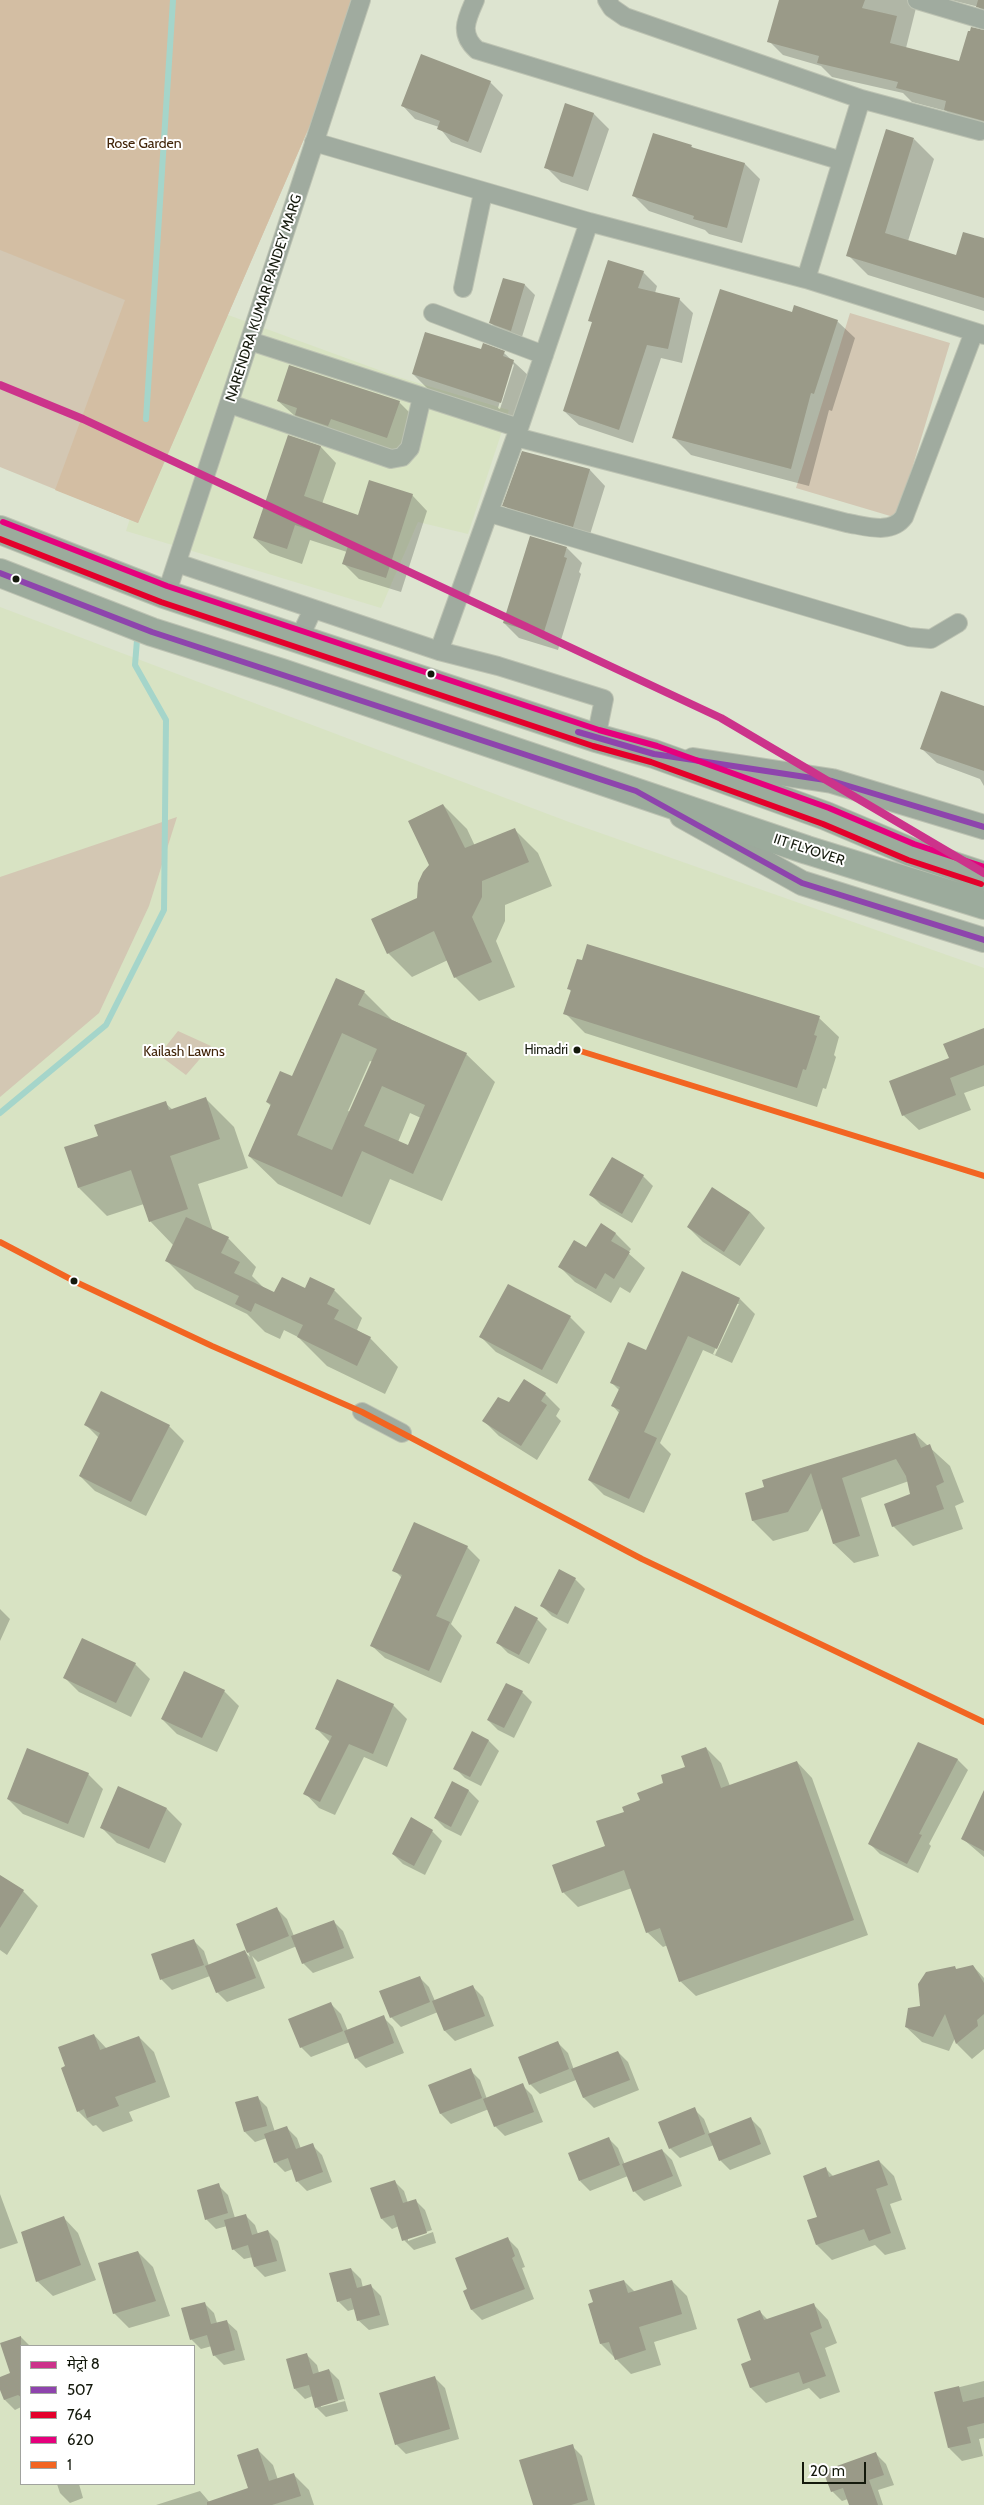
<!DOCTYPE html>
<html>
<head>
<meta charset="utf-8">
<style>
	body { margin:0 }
	#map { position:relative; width:984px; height:2505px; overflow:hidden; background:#dde4d0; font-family:Cabin,"Noto Sans Devanagari",sans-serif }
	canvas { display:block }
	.legend { position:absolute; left:20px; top:2345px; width:175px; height:140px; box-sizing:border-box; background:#fff; border:1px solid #a1a39e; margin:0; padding:6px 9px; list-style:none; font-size:15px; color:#14190c }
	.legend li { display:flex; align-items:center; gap:10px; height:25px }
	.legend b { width:25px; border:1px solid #a1a39e }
	.scale { position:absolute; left:802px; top:2462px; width:64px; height:22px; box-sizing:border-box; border:2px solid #14190c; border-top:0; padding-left:6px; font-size:15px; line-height:18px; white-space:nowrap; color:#14190c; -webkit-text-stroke:4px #fff; paint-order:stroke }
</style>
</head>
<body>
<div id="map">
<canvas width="984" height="2505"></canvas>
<ul class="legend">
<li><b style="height:6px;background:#cc338b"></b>मेट्रो 8</li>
<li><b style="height:6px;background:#8e44ad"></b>507</li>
<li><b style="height:6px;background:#e4002b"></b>764</li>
<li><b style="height:6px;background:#e5007d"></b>620</li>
<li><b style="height:6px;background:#f26522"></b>1</li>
</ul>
<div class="scale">20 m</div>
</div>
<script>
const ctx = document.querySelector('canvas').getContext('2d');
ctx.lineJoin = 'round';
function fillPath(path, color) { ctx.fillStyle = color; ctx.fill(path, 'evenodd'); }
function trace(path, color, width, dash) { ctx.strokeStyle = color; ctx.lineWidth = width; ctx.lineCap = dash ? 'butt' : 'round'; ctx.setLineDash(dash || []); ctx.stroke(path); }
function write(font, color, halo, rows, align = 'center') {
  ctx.font = font + ' Cabin,sans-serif'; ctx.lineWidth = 4; ctx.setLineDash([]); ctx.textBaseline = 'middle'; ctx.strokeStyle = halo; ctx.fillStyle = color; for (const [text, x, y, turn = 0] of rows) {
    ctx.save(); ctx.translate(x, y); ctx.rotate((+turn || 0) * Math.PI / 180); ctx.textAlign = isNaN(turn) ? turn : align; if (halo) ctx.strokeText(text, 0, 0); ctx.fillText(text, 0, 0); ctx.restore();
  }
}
const built = new Path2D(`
	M198,304l200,73 111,33 -41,124 -50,-12 -37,86 -255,-77z
	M0,607l569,215 415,146v1537h-984zM21,2346h173v138h-173z`);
const green = new Path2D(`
	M0,0h364l-226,523 -138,-56z
	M850,313l100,30 -53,175 -101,-30z
	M177,817l-28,89 -50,107 -99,84v-220z
	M178,1031l33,15 -25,29 -27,-20z`);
const forest = new Path2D(`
	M0,0h364l-226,523 -83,-33 70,-190 -125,-50z`);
const shadow = new Path2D(`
	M781,0h157l-21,4 -11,44 54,14 24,-31v100l-25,-7 -13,-13 -34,-9 -9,-9 -71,-16 -11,-11 -38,-11 -14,-14z
	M951,0h33v13l-5,-6z
	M490,82l13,13 -22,58 -30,-11 -12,-15 -24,-8 -12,-13z
	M566,105l28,9 15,15 -21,62 -27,-9 -15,-15z
	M914,139l20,20 -26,82 48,15 28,-16v71l-116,-36 -20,-20z
	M691,146l4,4 50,14 15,15 -18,64 -33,-9 -4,-4 -56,-19 -15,-15z
	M643,272l14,14 -2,7 24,6 14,14 -11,50 -21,-5 -28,85 -54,-18 -15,-14 29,-88 -3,-3z
	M504,279l21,6 10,10 -14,45 -21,-8 -10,-10z
	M793,313l44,8 18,17 -23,73 -3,-1 -20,76 -118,-31 -18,-18z
	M482,351l22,2 25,23 -13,41 -88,-28 -15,-15zM512,363l2,2 -14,44 -2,-1z
	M278,401l121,1 15,15 -12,36 -56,-19 -3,7 -32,-11z
	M289,437l32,10 15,16 -14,41 37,12 53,-21 15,16 -26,81 -42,-13 -15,-15 3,-12 -37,-12 -8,24 -32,-11 -16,-15z
	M523,452l67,18 15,16 -17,55 -69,-21 -15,-15z
	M567,548l15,15 -3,9 2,2 -23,76 -39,-12 -15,-15z
	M984,708v78l-4,-7 -43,-16 -16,-15z
	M443,805l24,24 8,17 39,-17 24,24 14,33 -47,19v16l-9,20 19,46 -36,14 -24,-24 -7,-17 -36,17 -24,-24 31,-54 12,-34z
	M569,989l250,29 20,19 -5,18 2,2 -10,32 -3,-1 -6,19 -232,-74 -20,-20 7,-21z
	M364,992l28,28 74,34 29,28 -53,119 -52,-22 -20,46 -92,-41 -29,-28 22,-50 -4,-4 26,-24zM370,1061l3,1 -22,50 -3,-1zM410,1113l11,5 -13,28 -10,-4z
	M984,1030v56l-20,7 7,17 -52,20 -16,-15z
	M206,1099l28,28 14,41 -50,16 15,47 15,7 28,29 -4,9 13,13 10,5 31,-5 28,1 28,28 -5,12 13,8 28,29 -13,27 -58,-28 -29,-29 -14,-7 -4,9 -15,-7 -18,-18 -52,-25 -28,-28 7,-15 -24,-25 -6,-17 -37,12 -28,-28 21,-52 65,-33 8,7z
	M613,1158l30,18 10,10 -21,37 -31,-18 -10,-10z
	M750,1212l15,16 -25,38 -37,-24 -15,-15z
	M601,1225l15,9 15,15 -3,4 17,15 -15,25 -10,-6 -9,16 -36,-21 -15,-15 27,-18z
	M740,1299l15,15 -23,49 -29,-13 -43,93 11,11 -27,59 -40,-18 -15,-15 31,-66 -7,-8 7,-15 -9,-9 36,-30zM736,1304h3l-24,51 -2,-1z
	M570,1317l15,15 -28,52 -61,-32 -15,-15z
	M524,1381l21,13 15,15 -4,7 5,5 -24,39 -38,-24 -15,-15 26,-17z
	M86,1425l83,1 15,15 -38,75 -51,-25 -15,-15 19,-38z
	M915,1434l35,32 14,36 -9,4 8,23 -50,17 -20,-20 18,-32 -2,-13 -48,17 18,58 -25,7 -20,-19 -11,-37 -15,24 -35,10 -20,-20 -6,-27z
	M467,1547l13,13 -29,64 11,12 -21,47 -56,-25 -13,-12 30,-68 -8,-8z
	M575,1579l10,10 -17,35 -16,-8 -10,-10z
	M0,1609l10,10 -10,22z
	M537,1619l10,10 -18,35 -21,-11 -10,-10z
	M135,1664l15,15 -19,38 -52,-25 -15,-15z
	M224,1691l15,15 -22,46 -40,-18 -15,-15z
	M522,1692l10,10 -18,36 -16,-8 -10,-10z
	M393,1705l14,14 -20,48 -23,-10 -29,58 -16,-7 -14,-15 25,-51 -13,-13z
	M473,1733l16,8 10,10 -18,35 -16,-8 -10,-10z
	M919,1744l39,16 10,10 -39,74 2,2 -13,27 -38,-19 -10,-10z
	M706,1748l15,15 9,23 67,-24 15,16 56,157 -172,61 -16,-15 -12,-36 -5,2 -16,-15 -15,-44 -54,19 -15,-15 44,-45 18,-34 62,-46z
	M88,1774l15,15 -19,49 -61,-24 -15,-15z
	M453,1783l16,8 10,10 -18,35 -16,-8 -10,-10z
	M167,1809l15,15 -17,39 -48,-20 -15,-15z
	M984,1811v46l-21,-18z
	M432,1831l10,10 -17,34 -22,-11 -10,-10z
	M0,1876l23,15 15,15 -31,49 -7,-5z
	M277,1909l10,10 7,17 39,-15 10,10 11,27 -41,15 -10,-10 -6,-17 -39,16 -6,-6 13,32 -38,14 -10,-10 -7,-16 -38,14 -10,-10 -9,-25 41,-14 10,10 5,15 36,-14 5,5 -13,-33z
	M973,1966l11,12v71l-12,10 -15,-15 -2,-6 -6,13 -27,-9 -16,-15 48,-60 3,3z
	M419,1977l10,10 6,14 38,-14 10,10 11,29 -39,15 -10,-10 -7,-19 -37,15 -10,-10z
	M331,2004l10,10 7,17 35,-14 10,10 11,26 -38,15 -10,-10 -6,-16 -39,15 -10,-10z
	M94,2035l13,14 32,-12 15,15 16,45 -41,15 4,9 -30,11 -7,-7 -3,1 -15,-15 -11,-44z
	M558,2043l10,10 6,17 44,-18 10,10 11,28 -45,18 -10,-10 -8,-18 -36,14 -10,-10z
	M470,2070l10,10 7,19 35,-14 10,10 11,27 -38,14 -10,-10 -6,-17 -38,15 -10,-10 -11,-29z
	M257,2097l10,10 8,25 12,-4 10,10 4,11 11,-4 10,10 10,27 -25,9 -10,-10 -4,-12 -8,3 -10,-10 -8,-24 -12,4 -10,-10z
	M694,2109l10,10 6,15 41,-15 10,10 10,25 -41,16 -10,-10 -6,-15 -34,13 -10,-10z
	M608,2138l10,10 7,17 37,-15 10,10 10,26 -38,15 -10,-10 -6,-15 -38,15 -10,-10z
	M879,2161l15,15 8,24 -12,4 16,45 -21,6 -10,-10 -43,15 -15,-15 9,-76 8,8z
	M394,2181l10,10 4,12 7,-3 10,10 7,20 -24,8v3l25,-9 3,11 -22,7 -10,-10 -5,-14 -7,3 -10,-10z
	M218,2185l10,10 7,23 10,-3 10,10 3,9 10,-3 10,10 8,30 -21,6 -10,-10 -2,-10 -9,2 -11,-10 -6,-23 -11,3 -10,-10z
	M0,2194l18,49 -18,6z
	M63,2217l15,16 18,47 -43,16 -16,-15z
	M508,2239l10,10 7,18 -3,1 12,31 -52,21 -10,-10 -3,-20z
	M138,2252l15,15 17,49 -41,12 -15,-15z
	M351,2269l10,10 2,9 8,-2 10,10 8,29 -20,5 -11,-10 -3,-11 -7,2 -10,-10z
	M624,2281l11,11 37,-11 15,15 10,33 -43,13 7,23 -30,9 -30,-30z
	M204,2303l10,10 3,10 9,-2 11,10 8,29 -21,5 -10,-10 -2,-9 -11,3 -10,-10z
	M813,2304l15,16 9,23 -12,5 15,44 -20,7 -11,-11 -43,15 -15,-15 -8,-24 10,-3 7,-49 8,8z
	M21,2337l9,9h-9v61l-6,3 -10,-10 -5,-14v-8l12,-4 -11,-30z
	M307,2355l10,10 2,8 10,-3 10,10 9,31 -22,6 -10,-10 -3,-11 -8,3 -10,-10zM344,2399l1,2 -24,6v-2z
	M435,2378l10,10 14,51 -53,15 -10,-10z
	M984,2381v57l-5,1 4,17 -21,5 -13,-13 -13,-55z
	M572,2446l10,10 13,49h-61z
	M258,2450l15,15 5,15 16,-5 15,15 5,15h-76l12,-16z
	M876,2454l10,10 8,21 -16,5 5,15h-32l-3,-6 -6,2 -10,-10z
	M57,2484h22l4,14 -13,5 -10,-10z
	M200,2491l12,14h-56z`);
const stream = new Path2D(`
	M146,419l27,-419
	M0,1113l106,-88 58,-115 2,-190 -31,-55 2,-25`);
const building = new Path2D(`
	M779,0h86l-3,8 35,8 -7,27 69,18 9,-30h2l1,-4 13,3v91l-40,-11 2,-9 -50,-13 2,-6 -81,-19 2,-7 -52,-14z
	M978,0h6v9l-8,-2z
	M421,54l70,27 -23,61 -31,-13 3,-8 -39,-15z
	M565,103l29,10 -21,64 -29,-9z
	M886,129l28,9 -29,95 71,22 7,-23 21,6v60l-138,-42z
	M653,133l39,12 -1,2 54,16 -18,65 -34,-9 1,-3 -62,-20z
	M608,260l36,11 -6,17 42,10 -12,51 -21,-4 -28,85 -56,-19 29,-89 -4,-1z
	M503,278l22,6 -14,47 -22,-8z
	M720,289l72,23 2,-7 44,15 -24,74 -3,-1 -20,76 -119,-31z
	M425,332l56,17 2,-6 22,8 -2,5 11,4 -13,43 -89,-29z
	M289,365l111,36 -13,37 -56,-19 -3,7 -33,-11 2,-7 -20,-7z
	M288,435l33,11 -17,50 54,19 11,-35 44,14 -27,84 -44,-14 7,-21 -54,-18 -8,24 -34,-11z
	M522,451l68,18 -17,58 -71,-21z
	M530,536l37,11 -3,10 3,1 -24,77 -40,-12z
	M941,691l43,15v65l-64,-22z
	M443,804l22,44 50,-20 14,34 -47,19v16l-10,20 20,45 -38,16 -20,-47 -47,23 -16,-35 46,-21 1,-15 5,-11 6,-7 -21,-44z
	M587,944l233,72 -6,19 3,1 -11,34 -3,-1 -6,19 -234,-74 8,-24 -4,-1 10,-30 5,1z
	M336,978l29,13 -7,14 109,48 -54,121 -51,-23 -20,46 -94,-41 23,-52 -5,-2 14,-31 12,5zM342,1033l35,16 -45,101 -35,-15zM382,1086l43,19 -17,40 -44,-19z
	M984,1028v37l-34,13 6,17 -54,21 -13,-35 60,-23 -6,-14z
	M206,1097l14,42 -50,17 18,53 -39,13 -18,-52 -53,18 -14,-41 34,-11 -4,-11 72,-24 3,9z
	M612,1157l32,18 -22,39 -33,-19z
	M712,1187l38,25 -26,40 -37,-25z
	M186,1217l43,20 -8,16 19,9 -6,11 40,19 8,-15 23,11 5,-11 25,12 -8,15 12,6 -5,9 37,18 -14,29 -60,-29 6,-12 -48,-22 -4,9 -16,-8 4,-8 -74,-35z
	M601,1223l15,10 -5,8 19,11 -16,27 -9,-6 -9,16 -38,-22 16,-27 12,7z
	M682,1271l58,27 -23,51 -29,-13 -44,96 13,6 -28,61 -41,-19 32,-70 -9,-4 9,-19 -10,-4 18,-41 18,8z
	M508,1284l63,32 -29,54 -63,-33z
	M524,1379l22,14 -5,8 6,4 -26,41 -39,-25 16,-24 11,5z
	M101,1391l69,34 -39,77 -52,-26 21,-43 -16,-8z
	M915,1433l6,15 9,-4 14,38 -8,4 8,23 -52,18 -8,-23 26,-10 -4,-18 -10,-17 -54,19 18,58 -27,8 -22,-71 -23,39 -36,9 -7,-28 19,-6 -2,-7z
	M414,1522l54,24 -32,70 14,6 -21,49 -59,-25 32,-71 -10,-4z
	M559,1569l17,9 -19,37 -17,-9z
	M515,1606l23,12 -19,37 -23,-12z
	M82,1638l54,25 -20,40 -53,-25z
	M184,1671l41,19 -23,48 -41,-19z
	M337,1679l57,25 -21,50 -24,-10 -29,58 -17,-8 29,-58 -17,-7z
	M506,1683l17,8 -19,37 -17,-8z
	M472,1731l17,9 -19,37 -17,-8z
	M918,1742l40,17 -39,75 3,1 -15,29 -39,-20z
	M706,1747l15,41 76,-27 57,159 -175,62 -19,-54 -14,5 -22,-63 -62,23 -10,-28 53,-19 -9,-25 28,-9 -2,-5 18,-7 -3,-7 26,-10 -2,-8 24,-8 -4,-11z
	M27,1748l62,25 -21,51 -61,-25z
	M452,1781l17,9 -18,37 -17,-9z
	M118,1786l49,22 -18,41 -49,-21z
	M984,1790v61l-23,-12z
	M411,1817l22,13 -19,36 -22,-12z
	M0,1875l24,15 -24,38z
	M277,1907l12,29 -42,17 -11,-29z
	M334,1920l10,28 -42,16 -11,-28z
	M194,1939l10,26 -44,15 -9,-26z
	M245,1950l11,28 -40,15 -11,-27z
	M973,1965l11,18v31l-7,6 1,6 -22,18 -11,-30 -12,23 -28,-10 3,-19 12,-2 -2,-22 8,-12 29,-6 1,3z
	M420,1976l10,26 -40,16 -11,-27z
	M473,1985l12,31 -41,15 -12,-30z
	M331,2002l12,29 -43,17 -12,-29z
	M384,2015l10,28 -39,16 -11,-28z
	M94,2034l6,16 39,-14 17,46 -41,15 4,9 -32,12 -3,-9 -7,3 -16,-44 4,-2 -7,-19z
	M558,2041l11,28 -40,16 -11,-28z
	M618,2051l12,29 -47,18 -12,-29z
	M471,2068l11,30 -42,16 -12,-29z
	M523,2083l11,29 -40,15 -11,-28z
	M258,2096l9,30 -23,6 -9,-30z
	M695,2107l10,27 -36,15 -11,-27z
	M751,2117l10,27 -42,17 -11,-27z
	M287,2126l9,23 17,-6 10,29 -27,10 -8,-24 -14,5 -10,-29z
	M609,2137l11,28 -41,16 -11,-28z
	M662,2149l11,27 -40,16 -11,-28z
	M879,2160l9,25 -12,4 15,44 -22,8 -5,-12 -48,16 -9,-25 10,-3 -14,-41 23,-9 3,10z
	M395,2180l8,23 13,-4 11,34 -25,8 -8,-26 -13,4 -11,-31z
	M219,2183l9,30 -23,7 -8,-30z
	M246,2214l6,21 16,-5 9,31 -23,6 -6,-22 -16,5 -8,-30z
	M64,2216l17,49 -45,17 -15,-50z
	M508,2237l7,19 -3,2 13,31 -54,21 -8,-19 4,-2 -12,-31z
	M138,2251l18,50 -43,13 -15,-51z
	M351,2268l6,20 14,-4 9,31 -23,6 -6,-23 -14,4 -8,-29z
	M624,2280l4,13 44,-13 10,34 -43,13 7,23 -31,10 -6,-18 -9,2 -12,-40 5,-2 -4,-12z
	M205,2302l6,22 16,-4 8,30 -22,6 -6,-21 -17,5 -9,-32z
	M814,2303l8,25 -12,5 16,43 -23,8 -4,-12 -49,16 -9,-24 10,-4 -14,-41 23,-9 4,10z
	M21,2336v61l-3,-2 -14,5 -4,-10v-13l10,-4 -10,-30z
	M307,2353l6,21 16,-5 9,32 -23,7 -6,-23 -15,4 -8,-30z
	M435,2376l15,53 -55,16 -16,-52z
	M959,2386l4,16 21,-5v26l-17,4 4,16 -23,5 -14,-56z
	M573,2444l15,56 -17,5h-38l-14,-45z
	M258,2448l11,33 25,-8 7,23 -29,9h-65v-3l41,-14 -11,-33z
	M876,2452l8,23 -15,5 9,25h-29l-6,-17 -12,4 -8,-21z`);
const street = new Path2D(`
	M475,0c-9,20 -16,34 2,50l365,111
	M607,0l5,8 13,9 236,82 -55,180
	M917,0l67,20
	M861,99l119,32
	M314,142l275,80 217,57 178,56
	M463,288l20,-95
	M433,313l111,42
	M250,341l269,87
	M230,404l161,55 11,-2 8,-9 12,-51
	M516,437l331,86c19,3 44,12 57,-6l70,-185
	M490,513l419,124 22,2 27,-16
	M177,563l262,88 59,15 106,33 -8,39
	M164,594l6,-11 191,-583
	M299,639l14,-30
	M439,651l80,-223 70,-206
	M362,1412l40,21`);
const secondary = new Path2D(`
	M693,760l139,21 152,46
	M682,816l120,67 182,57`);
const primary = new Path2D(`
	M0,530l164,64 432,144 58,16 172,62 85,36 73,24
	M0,573l152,59 130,41 525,177 177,55`);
const bus1 = new Path2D(`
	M0,573l152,59 484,159 166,92 182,57
	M578,732l76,22 178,27 152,46`);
const bus2 = new Path2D(`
	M0,539l161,63 432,144 58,16 172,62 85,36 73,24`);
const bus3 = new Path2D(`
	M3,522l164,64 432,144 58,16 172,62 85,36 70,23`);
const bus4 = new Path2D(`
	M577,1050l407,126
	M0,1242l78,41 134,63 150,66 280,147 342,163`);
const metro1 = new Path2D(`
	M0,385l83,34 638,299 263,155`);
const markers = [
	[16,579,4.5,"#14190c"],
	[431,674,4.5,"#14190c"],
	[577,1050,4.5,"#14190c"],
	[74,1281,4.5,"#14190c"]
];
const busNames = [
	["Himadri",568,1050]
];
const parkNames = [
	["Rose Garden",144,144],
	["Kailash Lawns",184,1052]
];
const streetNames = [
	["NARENDRA KUMAR PANDEY MARG",264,298,-72],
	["IIT FLYOVER",809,850,18]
];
fillPath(built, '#d8e3c3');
fillPath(green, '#d3c7b3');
fillPath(forest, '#d3bea3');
fillPath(shadow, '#0003');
trace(stream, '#a5d5ca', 6);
fillPath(building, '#9a9a88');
trace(street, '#bcc2b2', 20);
trace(secondary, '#bcc2b2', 26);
trace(primary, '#bcc2b2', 30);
trace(street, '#a0ab9f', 18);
trace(secondary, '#9da99c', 24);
trace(primary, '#9cab9c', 28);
trace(bus1, '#8e44ad', 6);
trace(bus2, '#e4002b', 6);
trace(bus3, '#e5007d', 6);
trace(bus4, '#f26522', 6);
trace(metro1, '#cc338b', 8);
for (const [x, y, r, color] of markers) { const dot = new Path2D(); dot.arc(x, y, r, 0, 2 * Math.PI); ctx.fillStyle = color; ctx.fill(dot); trace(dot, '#fff', 2); }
write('13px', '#14190c', '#fff', busNames, 'right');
write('14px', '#42250a', '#fff', parkNames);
write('14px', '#14190c', '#fff', streetNames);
</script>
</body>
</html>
